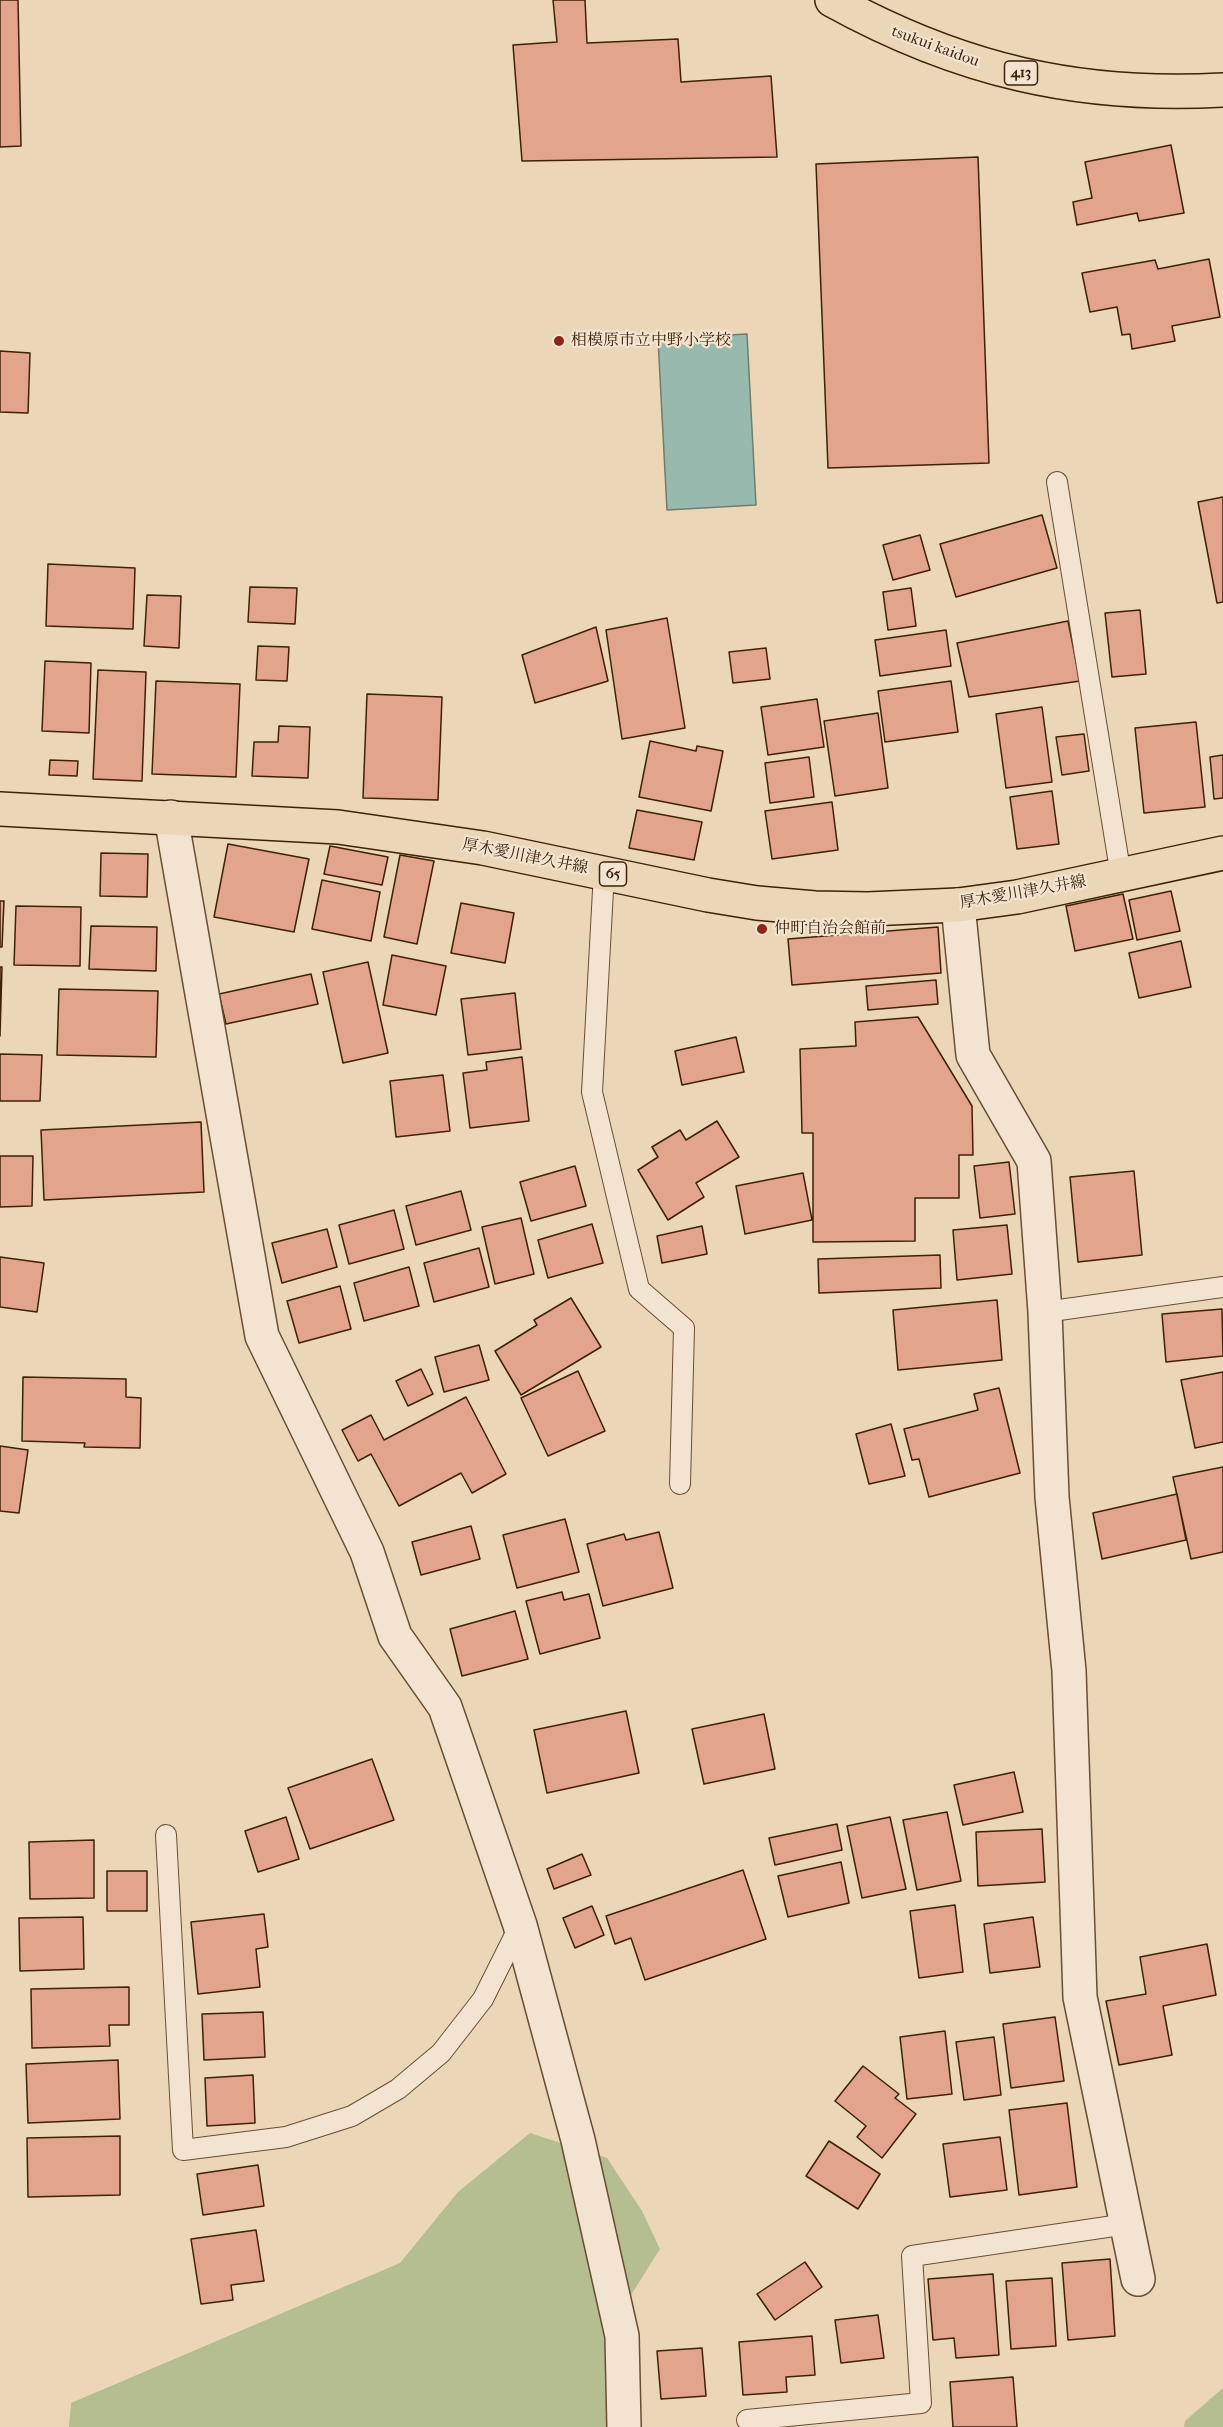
<!DOCTYPE html>
<html>
<head>
<meta charset="utf-8">
<style>
	body { margin:0 }
	canvas { display:block; background:#ebd6b8 }
</style>
</head>
<body>
<canvas width="1223" height="2427"></canvas>
<script>
const ctx = document.querySelector('canvas').getContext('2d');
ctx.lineJoin = 'round';
function fillPath(path, color) { ctx.fillStyle = color; ctx.fill(path, 'evenodd'); }
function trace(path, color, width, dash) { ctx.strokeStyle = color; ctx.lineWidth = width; ctx.lineCap = dash ? 'butt' : 'round'; ctx.setLineDash(dash || []); ctx.stroke(path); }
function write(font, color, halo, rows, align = 'center') {
  ctx.font = font + ' "IM FELL French Canon","Noto Serif JP",serif'; ctx.lineWidth = 4.5; ctx.setLineDash([]); ctx.textBaseline = 'middle'; ctx.strokeStyle = halo; ctx.fillStyle = color; for (const [text, x, y, turn = 0] of rows) {
    ctx.save(); ctx.translate(x, y); ctx.rotate((+turn || 0) * Math.PI / 180); ctx.textAlign = isNaN(turn) ? turn : align; if (halo) ctx.strokeText(text, 0, 0); ctx.fillText(text, 0, 0); ctx.restore();
  }
}
const green = new Path2D(`
	M530,2133l77,25 35,53 18,38 -29,46 -25,54 16,14 5,64h-558l2,-24 329,-140 58,-71z
	M1223,2388v39h-39l1,-6z`);
const water = new Path2D(`
	M747,334l9,171 -89,5 -9,-171z`);
const building = new Path2D(`
	M0,0h18l3,146 -21,1z
	M553,0h32l2,43 91,-4 3,43 90,-6 6,81 -255,4 -9,-116 44,-3z
	M1171,145l13,68 -45,8 -2,-8 -60,12 -4,-23 19,-4 -7,-36z
	M978,157l11,306 -161,5 -12,-304z
	M1209,259l11,58 -48,9 3,15 -43,8 -2,-15 -8,1 -5,-28 -27,5 -8,-39 73,-13 3,9z
	M0,351l30,2 -2,60 -28,-1z
	M1223,497v105l-6,1 -19,-101z
	M1042,515l15,53 -101,29 -16,-53z
	M920,535l10,35 -37,10 -10,-35z
	M48,564l87,4 -2,61 -87,-3z
	M250,587l47,1 -2,36 -47,-2z
	M911,588l5,38 -28,4 -5,-38z
	M147,595l34,1 -2,52 -35,-2z
	M1140,610l6,64 -34,3 -7,-64z
	M667,618l18,110 -63,11 -16,-109z
	M1068,621l12,60 -111,16 -12,-54z
	M596,627l12,54 -73,22 -13,-48z
	M946,630l5,36 -71,10 -5,-36z
	M258,646l31,1 -2,34 -31,-1z
	M766,648l4,31 -37,4 -4,-31z
	M45,661l46,2 -2,70 -47,-2z
	M98,670l48,2 -4,109 -49,-2z
	M156,681l84,3 -4,93 -84,-3z
	M951,681l7,51 -73,10 -7,-51z
	M367,694l75,3 -4,103 -75,-2z
	M817,699l7,48 -56,8 -7,-48z
	M1042,707l10,75 -46,6 -10,-74z
	M878,713l10,75 -53,8 -11,-75z
	M1196,722l9,85 -61,6 -9,-85z
	M279,726l31,1 -2,51 -56,-2 2,-34h24z
	M1084,734l5,37 -27,4 -6,-38z
	M650,741l46,10 1,-5 26,5 -12,60 -72,-14z
	M1223,755v43l-9,1 -4,-42z
	M809,757l5,40 -44,6 -5,-40z
	M50,760l28,1 -1,15 -28,-1z
	M1052,791l7,53 -42,5 -7,-52z
	M832,802l6,48 -66,9 -7,-48z
	M637,810l65,12 -8,38 -65,-12z
	M228,844l81,15 -15,73 -80,-15z
	M330,846l58,11 -6,28 -58,-11z
	M101,853l47,1 -1,43 -47,-1z
	M400,855l34,6 -17,83 -33,-7z
	M322,880l58,12 -9,49 -59,-12z
	M1171,891l9,40 -43,9 -8,-40z
	M1123,894l10,45 -58,12 -9,-45z
	M0,901h4l-2,46h-2z
	M461,903l53,10 -9,50 -54,-10z
	M16,906l65,1 -1,59 -66,-1z
	M91,926l66,1 -1,44 -67,-2z
	M938,927l3,46 -149,12 -4,-46z
	M1181,941l10,46 -52,11 -10,-45z
	M392,955l54,11 -10,49 -53,-10z
	M368,962l20,91 -45,10 -20,-91z
	M0,967h2l-2,69z
	M311,974l7,30 -92,20 -7,-30z
	M936,980l2,24 -70,6 -2,-24z
	M59,989l99,2 -2,66 -99,-2z
	M515,993l6,56 -53,6 -7,-56z
	M918,1017l54,89 1,49h-14v43h-44v43l-102,1v-109h-11l-2,-84 56,-3 -1,-24z
	M736,1037l8,35 -62,13 -7,-34z
	M0,1054l42,1 -2,46h-40z
	M522,1057l7,64 -59,7 -7,-55 24,-3 -1,-8z
	M443,1075l7,56 -54,6 -6,-56z
	M717,1121l22,36 -43,26 8,14 -36,23 -30,-50 20,-13 -6,-10 28,-17 6,10z
	M201,1122l3,70 -160,8 -3,-70z
	M0,1156h33l-1,50 -32,1z
	M1009,1162l6,52 -35,4 -6,-52z
	M575,1166l11,40 -55,15 -11,-39z
	M1134,1171l8,84 -64,7 -8,-85z
	M803,1173l9,47 -67,14 -9,-48z
	M461,1191l10,39 -55,15 -10,-39z
	M394,1210l10,39 -55,15 -10,-39z
	M521,1218l13,56 -39,10 -13,-57z
	M592,1224l11,39 -55,15 -10,-38z
	M1007,1225l5,49 -55,6 -4,-50z
	M702,1226l5,28 -45,9 -5,-27z
	M327,1229l10,38 -55,16 -10,-40z
	M479,1248l10,39 -55,15 -10,-39z
	M940,1255l1,33 -122,5 -1,-34z
	M0,1257l44,6 -7,49 -37,-5z
	M409,1267l10,39 -55,15 -10,-38z
	M340,1286l11,43 -52,14 -12,-42z
	M571,1298l30,49 -80,48 -26,-44 42,-26 -3,-5z
	M997,1300l5,60 -104,10 -5,-60z
	M1222,1309l1,47 -57,6 -4,-48z
	M479,1345l10,35 -45,12 -9,-35z
	M421,1369l12,25 -25,12 -12,-25z
	M578,1371l27,60 -57,25 -27,-58z
	M1223,1372v70l-28,6 -14,-68z
	M23,1377l103,2v18l15,1 -1,50 -56,-1 1,-4 -63,-2z
	M999,1388l21,85 -91,24 -10,-38 -7,1 -8,-31 74,-19 -4,-16z
	M466,1397l40,77 -34,19 -11,-20 -62,33 -28,-52 -13,7 -16,-31 29,-15 13,25z
	M891,1424l14,52 -36,8 -13,-50z
	M0,1446l28,4 -9,63 -19,-2z
	M1223,1467v85l-32,7 -18,-82z
	M1177,1494l9,46 -84,19 -9,-46z
	M565,1519l14,53 -62,16 -14,-53z
	M471,1526l9,33 -59,16 -9,-33z
	M659,1532l14,56 -70,18 -16,-62 37,-10 2,6z
	M562,1592l2,8 25,-6 11,44 -60,16 -14,-53z
	M515,1611l13,48 -66,17 -12,-47z
	M626,1711l13,62 -92,20 -13,-63z
	M764,1714l11,55 -71,15 -12,-55z
	M372,1759l22,61 -84,29 -22,-61z
	M1014,1772l9,40 -60,13 -9,-40z
	M947,1812l14,69 -44,9 -14,-70z
	M286,1817l13,42 -41,13 -13,-41z
	M890,1817l16,72 -44,9 -15,-72z
	M837,1824l5,26 -67,15 -6,-27z
	M1042,1829l3,53 -67,4 -2,-54z
	M94,1840v58l-64,1 -1,-57z
	M582,1854l9,21 -37,14 -7,-20z
	M841,1862l8,41 -61,14 -10,-41z
	M743,1870l23,69 -121,41 -14,-42 -16,6 -9,-28z
	M107,1871h40v40h-40z
	M955,1905l8,67 -44,6 -9,-67z
	M592,1906l12,29 -29,13 -12,-30z
	M264,1914l4,33 -12,2 4,38 -62,7 -7,-72z
	M83,1917l1,52 -64,2 -1,-53z
	M1033,1917l7,50 -50,6 -6,-49z
	M1207,1944l9,51 -53,11 9,49 -53,10 -13,-64 40,-7 -6,-37z
	M129,1987v38h-20l1,21 -78,2 -1,-59z
	M263,2012l2,45 -61,3 -2,-46z
	M1055,2017l9,64 -53,7 -8,-64z
	M945,2031l7,63 -45,5 -7,-62z
	M994,2037l7,58 -37,5 -8,-58z
	M118,2060l2,59 -92,4 -2,-59z
	M863,2066l36,28 -4,4 21,16 -34,44 -25,-21 9,-11 -31,-25z
	M253,2075l2,48 -48,3 -2,-48z
	M1067,2103l10,84 -58,8 -10,-85z
	M120,2136v59l-92,2 -1,-59z
	M1000,2137l7,53 -57,7 -7,-53z
	M829,2141l51,33 -22,35 -52,-33z
	M258,2165l6,41 -61,9 -6,-41z
	M256,2230l8,51 -33,4 2,15 -32,4 -10,-65z
	M1110,2259l5,77 -47,4 -6,-77z
	M805,2262l17,25 -47,33 -18,-26z
	M993,2274l6,81 -43,3 -2,-20 -21,2 -5,-61z
	M1052,2278l4,68 -45,3 -5,-68z
	M878,2315l6,43 -43,5 -6,-43z
	M812,2336l3,39 -29,2 1,15 -44,3 -4,-53z
	M702,2348l4,48 -45,3 -4,-48z
	M1013,2377l4,50h-64l-3,-45z`);
const service = new Path2D(`
	M1057,482l64,394
	M604,872l-12,220 47,197 45,39 -4,156
	M1045,1312l178,-25
	M166,1835l17,315 103,-13 66,-21 46,-27 43,-36 42,-54 37,-74
	M747,2420l174,-17 -9,-147 215,-32`);
const minor = new Path2D(`
	M171,817l91,519 105,216 28,84 50,71 75,218 58,215 44,196 2,91
	M958,905l15,150 61,106 11,151 7,185 17,174 11,326 58,282`);
const primary = new Path2D(`
	M0,809l338,18 145,21 225,47 49,8 58,5 53,1 90,-4 59,-8 206,-44`);
const trunk = new Path2D(`
	M832,0c127,70 246,98 391,90`);
const markers = [
	[559,341,6,"#8f2418"],
	[762,929,6,"#8f2418"]
];
const shields = [
	[1021,73,33],
	[613,874,27]
];
const shieldNames = [
	["413",1021,73],
	["65",613,874]
];
const streetNames = [
	["tsukui kaidou",935,47,20],
	["厚木愛川津久井線",525,857,11],
	["厚木愛川津久井線",1023,893,-10]
];
const poiNames = [
	["相模原市立中野小学校",571,341],
	["仲町自治会館前",774,929]
];
fillPath(green, '#b4be91');
fillPath(water, '#98b9ae');
trace(water, '#747c6c', 1.5);
fillPath(building, '#e2a48c');
trace(building, '#3f2108', 1.5);
trace(service, '#6a4e34', 22);
trace(minor, '#6a4e34', 36);
trace(primary, '#3f2108', 36);
trace(trunk, '#3f2108', 36);
trace(service, '#f2e4d1', 20);
trace(minor, '#f2e4d1', 33);
trace(primary, '#ebd6b8', 33);
trace(trunk, '#ebd6b8', 33);
for (const [x, y, r, color] of markers) { const dot = new Path2D(); dot.arc(x, y, r, 0, 2 * Math.PI); ctx.fillStyle = color; ctx.fill(dot); trace(dot, '#f2e4d1', 2); }
for (const [x, y, w] of shields) { const box = new Path2D(); box.roundRect(x - w / 2, y - 12, w, 24, 4.5); ctx.fillStyle = '#f2e4d1'; ctx.fill(box); trace(box, '#3f2108', 1.5); }
write('bold 15px', '#3f2108', null, shieldNames);
write('16px', '#3f2108', '#f2e4d1', streetNames);
write('16px', '#3f2108', '#f2e4d1', poiNames, 'left');
</script>
</body>
</html>
